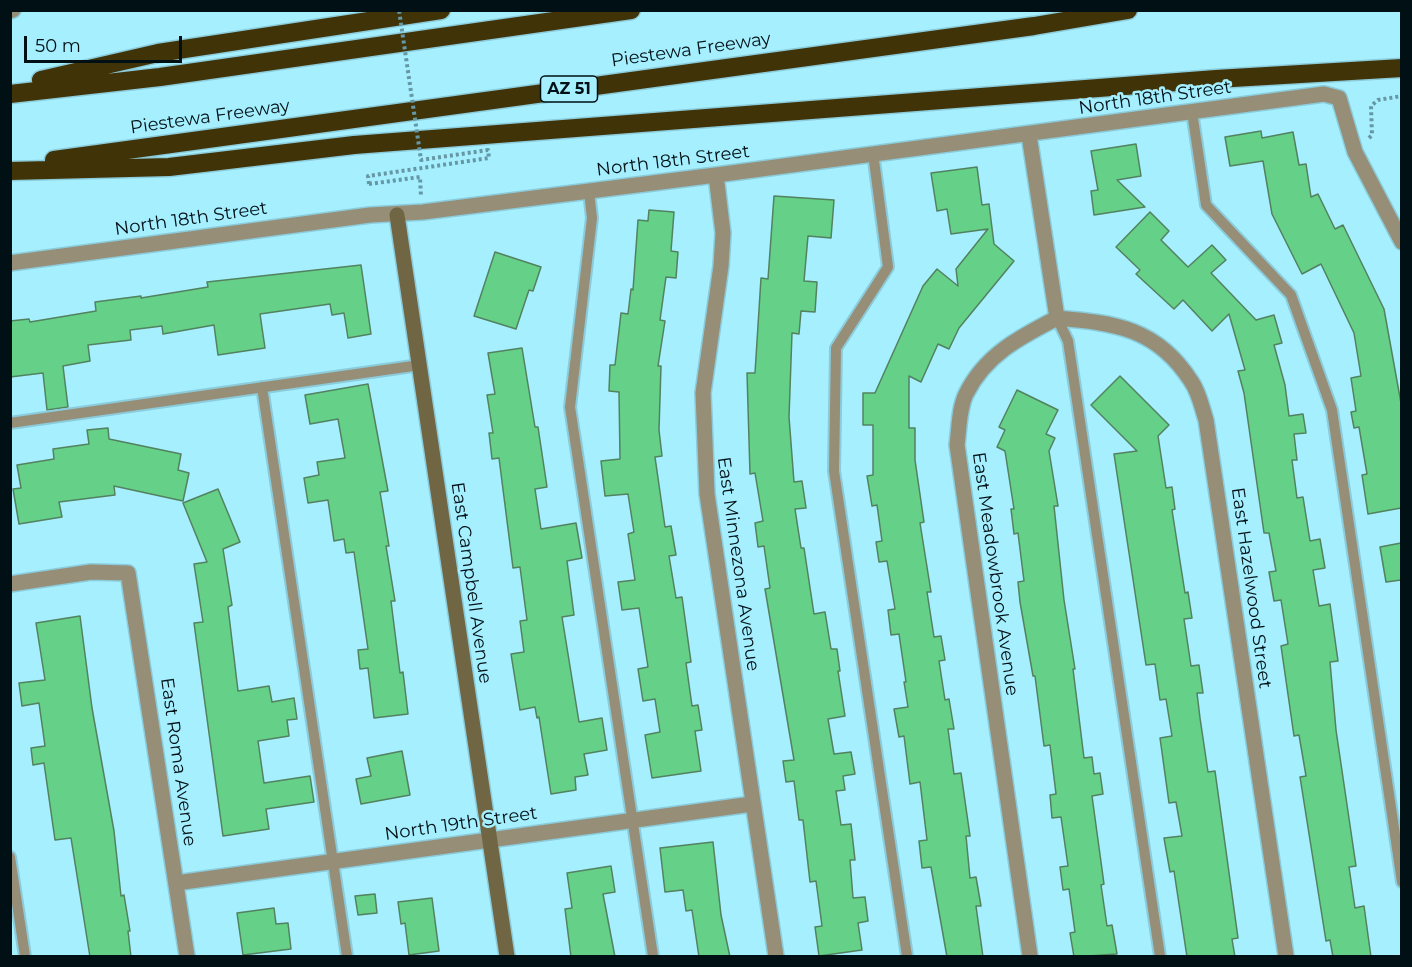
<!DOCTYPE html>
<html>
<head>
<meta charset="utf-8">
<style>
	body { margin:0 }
	#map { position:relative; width:1412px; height:967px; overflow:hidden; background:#a5efff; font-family:Montserrat,sans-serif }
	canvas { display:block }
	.frame { position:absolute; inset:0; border:12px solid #001015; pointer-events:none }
	.scale { position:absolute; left:24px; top:36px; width:158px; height:27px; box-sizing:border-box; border:3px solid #001015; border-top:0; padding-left:8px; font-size:18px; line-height:21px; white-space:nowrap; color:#001015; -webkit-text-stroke:4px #a5efff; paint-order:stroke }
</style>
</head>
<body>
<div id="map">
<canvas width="1412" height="967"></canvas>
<div class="frame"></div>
<div class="scale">50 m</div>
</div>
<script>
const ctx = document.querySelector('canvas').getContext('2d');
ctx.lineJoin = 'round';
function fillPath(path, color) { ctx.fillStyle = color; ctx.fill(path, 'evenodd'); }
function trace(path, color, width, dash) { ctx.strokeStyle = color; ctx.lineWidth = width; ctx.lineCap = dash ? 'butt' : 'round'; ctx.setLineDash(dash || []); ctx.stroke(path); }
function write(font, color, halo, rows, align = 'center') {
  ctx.font = font + ' Montserrat,sans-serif'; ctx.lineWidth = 5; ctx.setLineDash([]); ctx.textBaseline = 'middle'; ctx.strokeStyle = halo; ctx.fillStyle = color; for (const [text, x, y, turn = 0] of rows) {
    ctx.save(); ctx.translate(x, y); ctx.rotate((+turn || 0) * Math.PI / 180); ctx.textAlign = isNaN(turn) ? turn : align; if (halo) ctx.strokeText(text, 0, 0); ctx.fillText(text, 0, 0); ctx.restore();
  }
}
const building = new Path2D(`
	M1261,131l1,7 31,-6 6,33 7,-1 5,33 7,-3 17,35 8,-4 41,84 17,94v105l-33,6 -6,-39 5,-1 -8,-47 -5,1 -3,-16 5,-1 -5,-33 10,-2 -7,-43 -33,-69 -19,10 -30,-60 -9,-53 -33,5 -5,-29z
	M1136,144l5,32 -24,4 28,27 -51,8 -3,-24 7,-1 -7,-39z
	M977,167l5,38 7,-1 5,40 20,17 -55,67 -10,21 -11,-5 -17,38 -12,-6v52h6v32l9,62 -4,1 11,69h-4l7,45 7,-1 4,24 -6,1 6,39 4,-1 5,30h-6l6,45 7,-1 9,63h-4l4,42 6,-1 5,29h-5l7,51h-36l-16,-90 -9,1 -3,-27 8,-1 -7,-58 -10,2 -6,-48 -5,1 -5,-28 14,-2 -4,-25h2l-7,-48 -8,1 -3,-25 7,-1 -8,-48 -8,1 -3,-20 6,-1 -5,-36 -5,1 -5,-30 6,-1v-50h-10v-32h12l48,-107 14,-17 21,17 -2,-17 32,-40 -37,5 -4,-25 -10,2 -6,-38z
	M774,196l60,4 -3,38 -23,-2 -4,45 13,1 -2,30 -14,-1 -2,23 -7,-1 -3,84 5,65 8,-1 4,27 -11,1 6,39h3l10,66 11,-2 6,37h6l3,22h-2l7,45 -17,3 6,35 17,-2 4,22 -12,2 2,14 -9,1 5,34 10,-1 4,36h-5l3,38 12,-1 3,24 -10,2 4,27 -43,6 -4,-29 7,-1 -6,-45 -6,1 -7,-62h-4l-5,-39 -8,1 -3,-21 11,-1 -29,-171 5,-1 -6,-42 -6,1 -3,-24 8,-2 -8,-48 -5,1 -3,-101h8l6,-95 7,1z
	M649,210l25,2 -3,39 7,1 -2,26 -10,-1 -6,43 5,1 -7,45h3l-2,64 3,26 -7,1 10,70 6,-1 5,29 -7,1 7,42 6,-1 9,65 -5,1 6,43 6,-1 4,25 -7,1 6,40 -49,7 -7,-43 15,-3 -5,-33 -12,2 -5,-32 10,-2 -9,-59 -17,2 -4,-28 17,-2 -7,-46 6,-2 -6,-38 -23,2 -4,-35 19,-2 -1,-67 -10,-1 1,-26h5l6,-52 7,1 3,-25 2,1 5,-70 10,1z
	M1150,212l19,19 -8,9 27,27 24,-22 14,15 -15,13 45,47 18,-5 8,28 -8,2 11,40 4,31 14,-2 3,19 -12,1 3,26h-5l5,38 6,-1 7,44 10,-2 5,29 -12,2 6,36 11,-2 8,57 -8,1 6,68 20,136 -7,1 6,41 9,-2 7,51h-38l-3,-17 -4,1 -26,-164 6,-1 -7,-41 -5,1 -13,-90 7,-2 -7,-44 -7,1 -5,-29 7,-1 -7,-38h-5l-20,-140 -6,-22 7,-1 -16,-56 -17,17 -29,-31 -9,9 -38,-35 4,-4 -24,-23z
	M495,252l46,15 -8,24 -4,-1 -13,39 -42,-13z
	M361,265l10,69 -23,4 -4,-25 -12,2 -2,-11 -70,10 5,34 -47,7 -4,-30 -51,9 -1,-8 -32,4 1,10 -43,5 2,16 -27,5 5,41 -21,3 -4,-37 -33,4v-56l19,-2 1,3 66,-11 -1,-9 46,-6v2l67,-11 -1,-5z
	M522,348l13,79h3l9,60 -12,2 6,40 35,-6 6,35 -15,3 7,54 -12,2 17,105 23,-4 5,32 -23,4 4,21 -13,2 1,13 -25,4 -12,-77 -2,1 -2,-11 -15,3 -9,-56 13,-2 -4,-31 7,-1 -7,-53 -7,1 -14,-110 -7,1 -3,-26h4l-6,-38 8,-1 -7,-41z
	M1120,376l49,49 -11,11 8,52 6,-1 3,22 -3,1 13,83 3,-1 4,26 -8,1 7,47 8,-1 4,28h-6l3,25 8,54 7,-1 23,167 -6,1 3,18h-48l-13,-86 -4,1 -6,-34 18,-2 -6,-34 -7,1 -9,-65 12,-2 -6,-37 -6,1 -5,-36 -9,1 -32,-211 23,-3 -46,-46z
	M368,384l20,107 -8,1 9,54h-3l9,55h-4l9,72 3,-1 5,42 -34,4 -6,-50 -8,1 -2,-19 10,-1 -14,-97 -8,1 -2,-14 -10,2 -6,-41 -20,3 -4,-25 15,-3 -2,-13 28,-4 -7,-39 -28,5 -5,-29z
	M1017,390l41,20 -12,24 9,4 -6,13 9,55h-4l10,94 11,69h-2l11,89 8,-1 2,17 6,-1 3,21 -11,2 12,88 -3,1 6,41 5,-1 5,29 -43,3 -4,-24 5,-1 -6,-43 -6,1 -3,-23 8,-1 -7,-49 -9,1 -2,-23 6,-1 -6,-49 -6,1 -9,-70h-2l-13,-74 -2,-20 6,-1 -6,-48 -4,1 -3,-25h3l-9,-58 -8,-4 8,-17 -6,-3z
	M108,428l1,11 72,15 -3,16 11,3 -6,28 -69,-15 1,9 -56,7 3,15 -43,7 -6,-35 8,-1 -4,-23 37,-6 -1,-10 36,-5 -2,-14z
	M218,489l22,53 -17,7 9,56 -4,2 10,84 31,-5 3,16 22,-4 3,21 -10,1 2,16 -31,5 6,42 46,-7 4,26 -48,7 3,20 -46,7 -29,-213 9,-1 -9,-58 13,-2 -24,-59z
	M1401,543v37l-15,2 -6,-35z
	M80,616l12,92 22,123 7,65 3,-1 6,36h-2l3,26h-41l-19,-119 -16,2 -11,-77 -11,2 -2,-17 14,-2 -6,-43 -17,3 -3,-23 26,-3 -9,-57z
	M402,751l8,44 -49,9 -5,-25 15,-3 -4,-18z
	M713,842l8,73 9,42h-31l-7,-47 -6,1 -3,-21 -18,2 -5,-44z
	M611,866l4,26 -12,2 12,63h-44l-6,-48 7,-1 -5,-35z
	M375,894l2,19 -19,2 -3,-19z
	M432,898l7,53 -30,4 -4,-32 -4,1 -3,-22z
	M274,908l2,16 12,-1 3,26 -48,6 -6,-42z`);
const path = new Path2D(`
	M43,10h11
	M1369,138l3,-3 -1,-29 7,-6 24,-4
	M369,184l51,-7 1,20`);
const lane = new Path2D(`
	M1192,112l14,93 85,90 41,115 70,472
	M873,153l15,114 -52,81 -2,123 73,485
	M589,192l3,26 -22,189 83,549
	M1057,318l11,23 92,615
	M262,387l85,569
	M10,423l410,-58
	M10,857l15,99`);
const street = new Path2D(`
	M10,11l3,-1
	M1029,135l28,183c-37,19 -72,37 -91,76 -7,14 -7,36 -9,51l73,511
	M716,175l7,58 -2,33 -18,127 4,101 69,462
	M10,263l360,-48 53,-3 293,-37 608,-81 15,4 16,54 47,90
	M1057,318c58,5 100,10 134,63 8,11 11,27 15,39l80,536
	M10,584l81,-12 37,1 59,383
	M176,883l576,-79`);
const secondary = new Path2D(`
	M397,215l110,741`);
const highway = new Path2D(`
	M41,80l117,-27 283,-43
	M10,94l150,-17 471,-67
	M54,160l980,-134 94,-16
	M10,171l159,-4 185,-22 862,-66 186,-11`);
const pathBridge = new Path2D(`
	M369,184l-1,-8 121,-18 -1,-8 -67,10 -22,-150`);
const shields = [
	[569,89,57]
];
const shieldNames = [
	["AZ 51",569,89]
];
const streetNames = [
	["Piestewa Freeway",691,50,-8],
	["North 18th Street",1155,98,-8],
	["Piestewa Freeway",210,117,-8],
	["North 18th Street",673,161,-7],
	["North 18th Street",191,219,-8],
	["East Minnezona Avenue",738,564,82],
	["East Meadowbrook Avenue",995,574,82],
	["East Campbell Avenue",471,583,82],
	["East Hazelwood Street",1251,588,82],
	["East Roma Avenue",178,762,82],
	["North 19th Street",461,824,-8]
];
fillPath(building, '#65d087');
trace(building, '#52825f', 1.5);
trace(lane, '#8bcbda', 14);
trace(street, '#8bcbda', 18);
trace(secondary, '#8bcbda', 18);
trace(highway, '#8bcbda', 21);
trace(path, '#6598a4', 4, [3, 3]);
trace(lane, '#968e77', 10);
trace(street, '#968e77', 15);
trace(secondary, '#716644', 15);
trace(highway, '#403308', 18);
trace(pathBridge, '#6598a4', 4, [3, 3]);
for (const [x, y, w] of shields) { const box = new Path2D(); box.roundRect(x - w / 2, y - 13, w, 26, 4.5); ctx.fillStyle = '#a5efff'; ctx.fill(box); trace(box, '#001015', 1.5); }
write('bold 16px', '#001015', null, shieldNames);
write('18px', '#001015', '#a5efff', streetNames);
</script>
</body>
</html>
